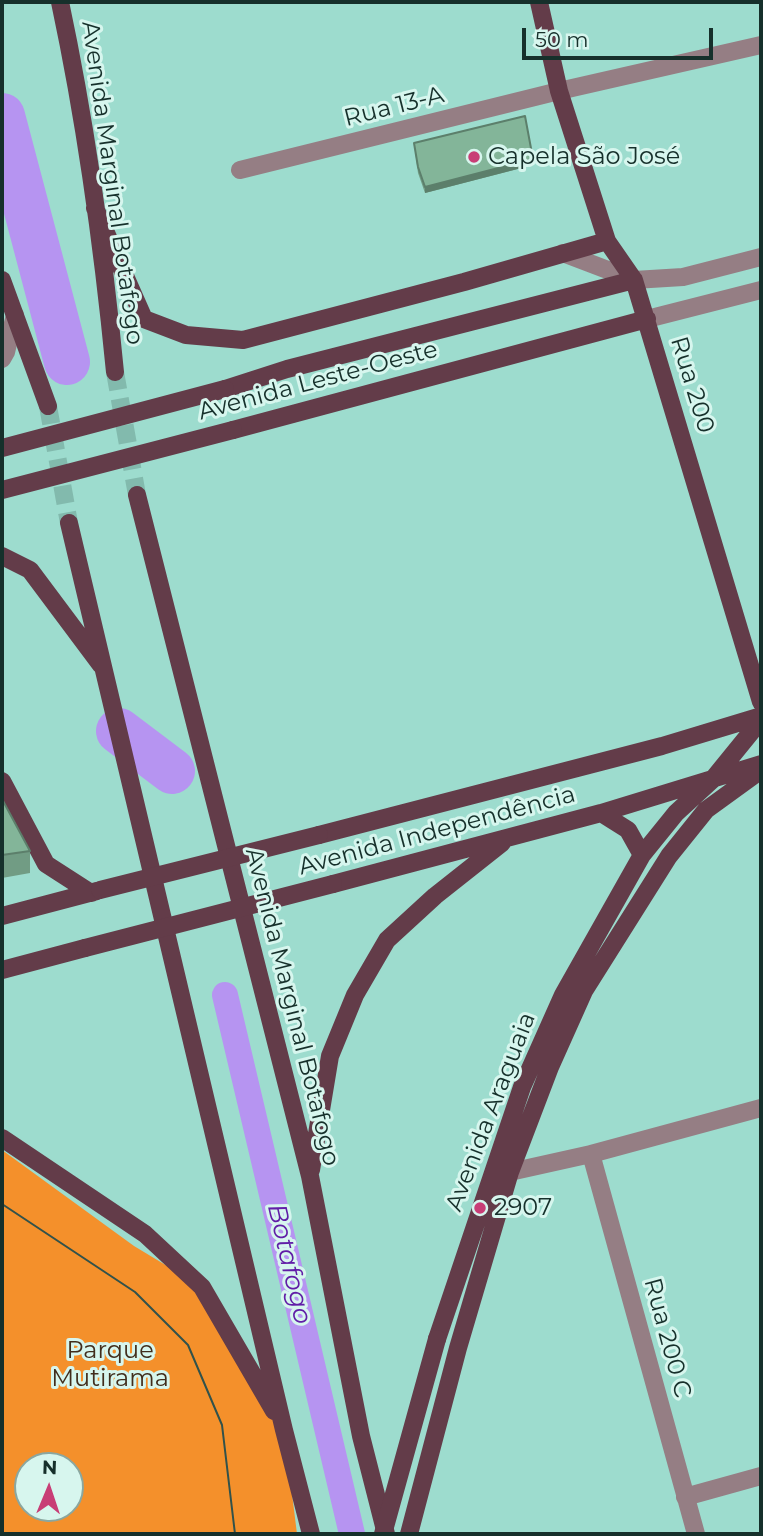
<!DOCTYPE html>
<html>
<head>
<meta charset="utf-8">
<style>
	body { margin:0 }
	#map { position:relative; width:763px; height:1536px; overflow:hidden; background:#9ddcce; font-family:Montserrat,sans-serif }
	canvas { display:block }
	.frame { position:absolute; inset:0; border:4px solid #16302b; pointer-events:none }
	.north { position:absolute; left:14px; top:1452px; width:70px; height:70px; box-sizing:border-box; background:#d7f6ee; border:2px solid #8aa7a0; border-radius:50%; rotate:2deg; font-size:19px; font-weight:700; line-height:28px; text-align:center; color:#16302b }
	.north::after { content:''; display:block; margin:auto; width:24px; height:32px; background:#c83e76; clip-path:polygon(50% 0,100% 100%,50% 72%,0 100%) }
	.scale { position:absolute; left:522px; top:28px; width:191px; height:32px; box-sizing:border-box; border:4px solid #16302b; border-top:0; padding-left:9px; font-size:21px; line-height:24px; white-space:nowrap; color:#16302b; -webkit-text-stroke:5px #d7f6ee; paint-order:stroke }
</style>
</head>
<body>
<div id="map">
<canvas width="763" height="1536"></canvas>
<div class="frame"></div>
<div class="north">N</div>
<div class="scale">50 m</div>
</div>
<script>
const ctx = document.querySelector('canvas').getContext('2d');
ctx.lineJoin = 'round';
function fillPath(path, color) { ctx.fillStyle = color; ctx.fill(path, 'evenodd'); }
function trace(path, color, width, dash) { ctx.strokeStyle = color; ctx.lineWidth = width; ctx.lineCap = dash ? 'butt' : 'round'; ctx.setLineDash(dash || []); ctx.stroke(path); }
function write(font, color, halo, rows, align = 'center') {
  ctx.font = font + ' Montserrat,sans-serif'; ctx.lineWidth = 6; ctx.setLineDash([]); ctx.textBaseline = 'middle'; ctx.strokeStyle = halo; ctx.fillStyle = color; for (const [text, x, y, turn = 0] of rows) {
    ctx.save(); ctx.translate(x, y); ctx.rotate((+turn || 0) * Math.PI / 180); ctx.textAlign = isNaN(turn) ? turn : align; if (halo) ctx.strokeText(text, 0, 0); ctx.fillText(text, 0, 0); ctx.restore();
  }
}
const green = new Path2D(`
	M2,1150l132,96 68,41 82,143 13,104h-295zM28,1466h42v42h-42z`);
const canal = new Path2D(`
	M225,995l127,539`);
const river = new Path2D(`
	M2,116l65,246
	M119,731l53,40`);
const majorTunnel = new Path2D(`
	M115,372l22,123
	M48,406l21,117`);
const minor = new Path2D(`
	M240,170l319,-79 202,-46
	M563,253l71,27 49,-3 78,-20
	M647,319l114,-29
	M2,359l4,-7 9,-37
	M591,1154l105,380
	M510,1172l81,-18 170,-46
	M685,1497l76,-21`);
const major = new Path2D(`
	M60,2c26,122 43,246 55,370
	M539,2l20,89 48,150 27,39 127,422
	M95,208l49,111 42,16 57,5 221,-58 143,-41
	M2,280l46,126
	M225,389l62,-20 347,-89
	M233,430l414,-111
	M137,495l173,681 51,260 25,98
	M69,523l215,907 27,104
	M2,556l28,14 71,95
	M2,781l44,83 45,29
	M601,813l27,17 14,25
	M319,835l343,-89 99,-30
	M333,884l268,-71 160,-49
	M2,916l95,-25
	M2,970l83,-22
	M2,1138l143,96 57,53 72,124
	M311,1170l19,-114 25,-61 32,-55 48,-44 67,-53
	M437,1339l85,-252 41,-92 79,-140 34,-42 37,-34 48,-59
	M409,1534l49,-186 52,-176 40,-105 34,-76 85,-135 37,-46 55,-40`);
const tram = new Path2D(`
	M2,1204l133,88 53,53 34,80 13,109`);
const majorBridge = new Path2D(`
	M2,448l223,-59
	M2,490l231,-60
	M100,890l219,-55
	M85,948l248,-64
	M383,1534l54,-195`);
const wall = new Path2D(`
	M414,143l119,22 -108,28 -7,-20z
	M2,799l28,52v22l-28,5z`);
const shadedWall = new Path2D(`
	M533,159v6l-108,28v-6z`);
const building = new Path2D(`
	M525,116l8,43 -108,28 -7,-20 -4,-24z
	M2,799l28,52 -28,4z`);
const markers = [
	[474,157,7,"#c83e76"],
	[480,1208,7,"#c83e76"]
];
const streetNames = [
	["Rua 13-A",394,107,-14],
	["Avenida Marginal Botafogo",112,183,82],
	["Avenida Leste-Oeste",318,381,-15],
	["Rua 200",692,385,73],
	["Avenida Independência",437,831,-15],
	["Avenida Marginal Botafogo",292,1007,76],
	["Avenida Araguaia",491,1112,-69],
	["Rua 200 C",667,1338,75]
];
const poiNames = [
	["Capela São José",488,157],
	["2907",494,1208]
];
const parkNames = [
	["Parque",110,1351],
	["Mutirama",110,1379]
];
const waterNames = [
	["Botafogo",289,1264,77]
];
fillPath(green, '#f4902b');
trace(canal, '#b694f1', 26);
trace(river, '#b694f1', 46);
trace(majorTunnel, '#82baad', 18, [18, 9]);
trace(minor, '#957e84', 18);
trace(major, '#633c49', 18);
trace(tram, '#31524b', 2);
trace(majorBridge, '#633c49', 18);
fillPath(wall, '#719c84');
fillPath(shadedWall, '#5c7f6b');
fillPath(building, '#83b599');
trace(building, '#5c7f6b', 2);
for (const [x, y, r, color] of markers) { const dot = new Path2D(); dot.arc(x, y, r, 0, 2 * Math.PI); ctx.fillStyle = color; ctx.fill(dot); trace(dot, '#d7f6ee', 2.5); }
write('24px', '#16302b', '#d7f6ee', streetNames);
write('24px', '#16302b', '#d7f6ee', poiNames, 'left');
write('24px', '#412d1c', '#d7f6ee', parkNames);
write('italic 26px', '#611ea7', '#d7f6ee', waterNames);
</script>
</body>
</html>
